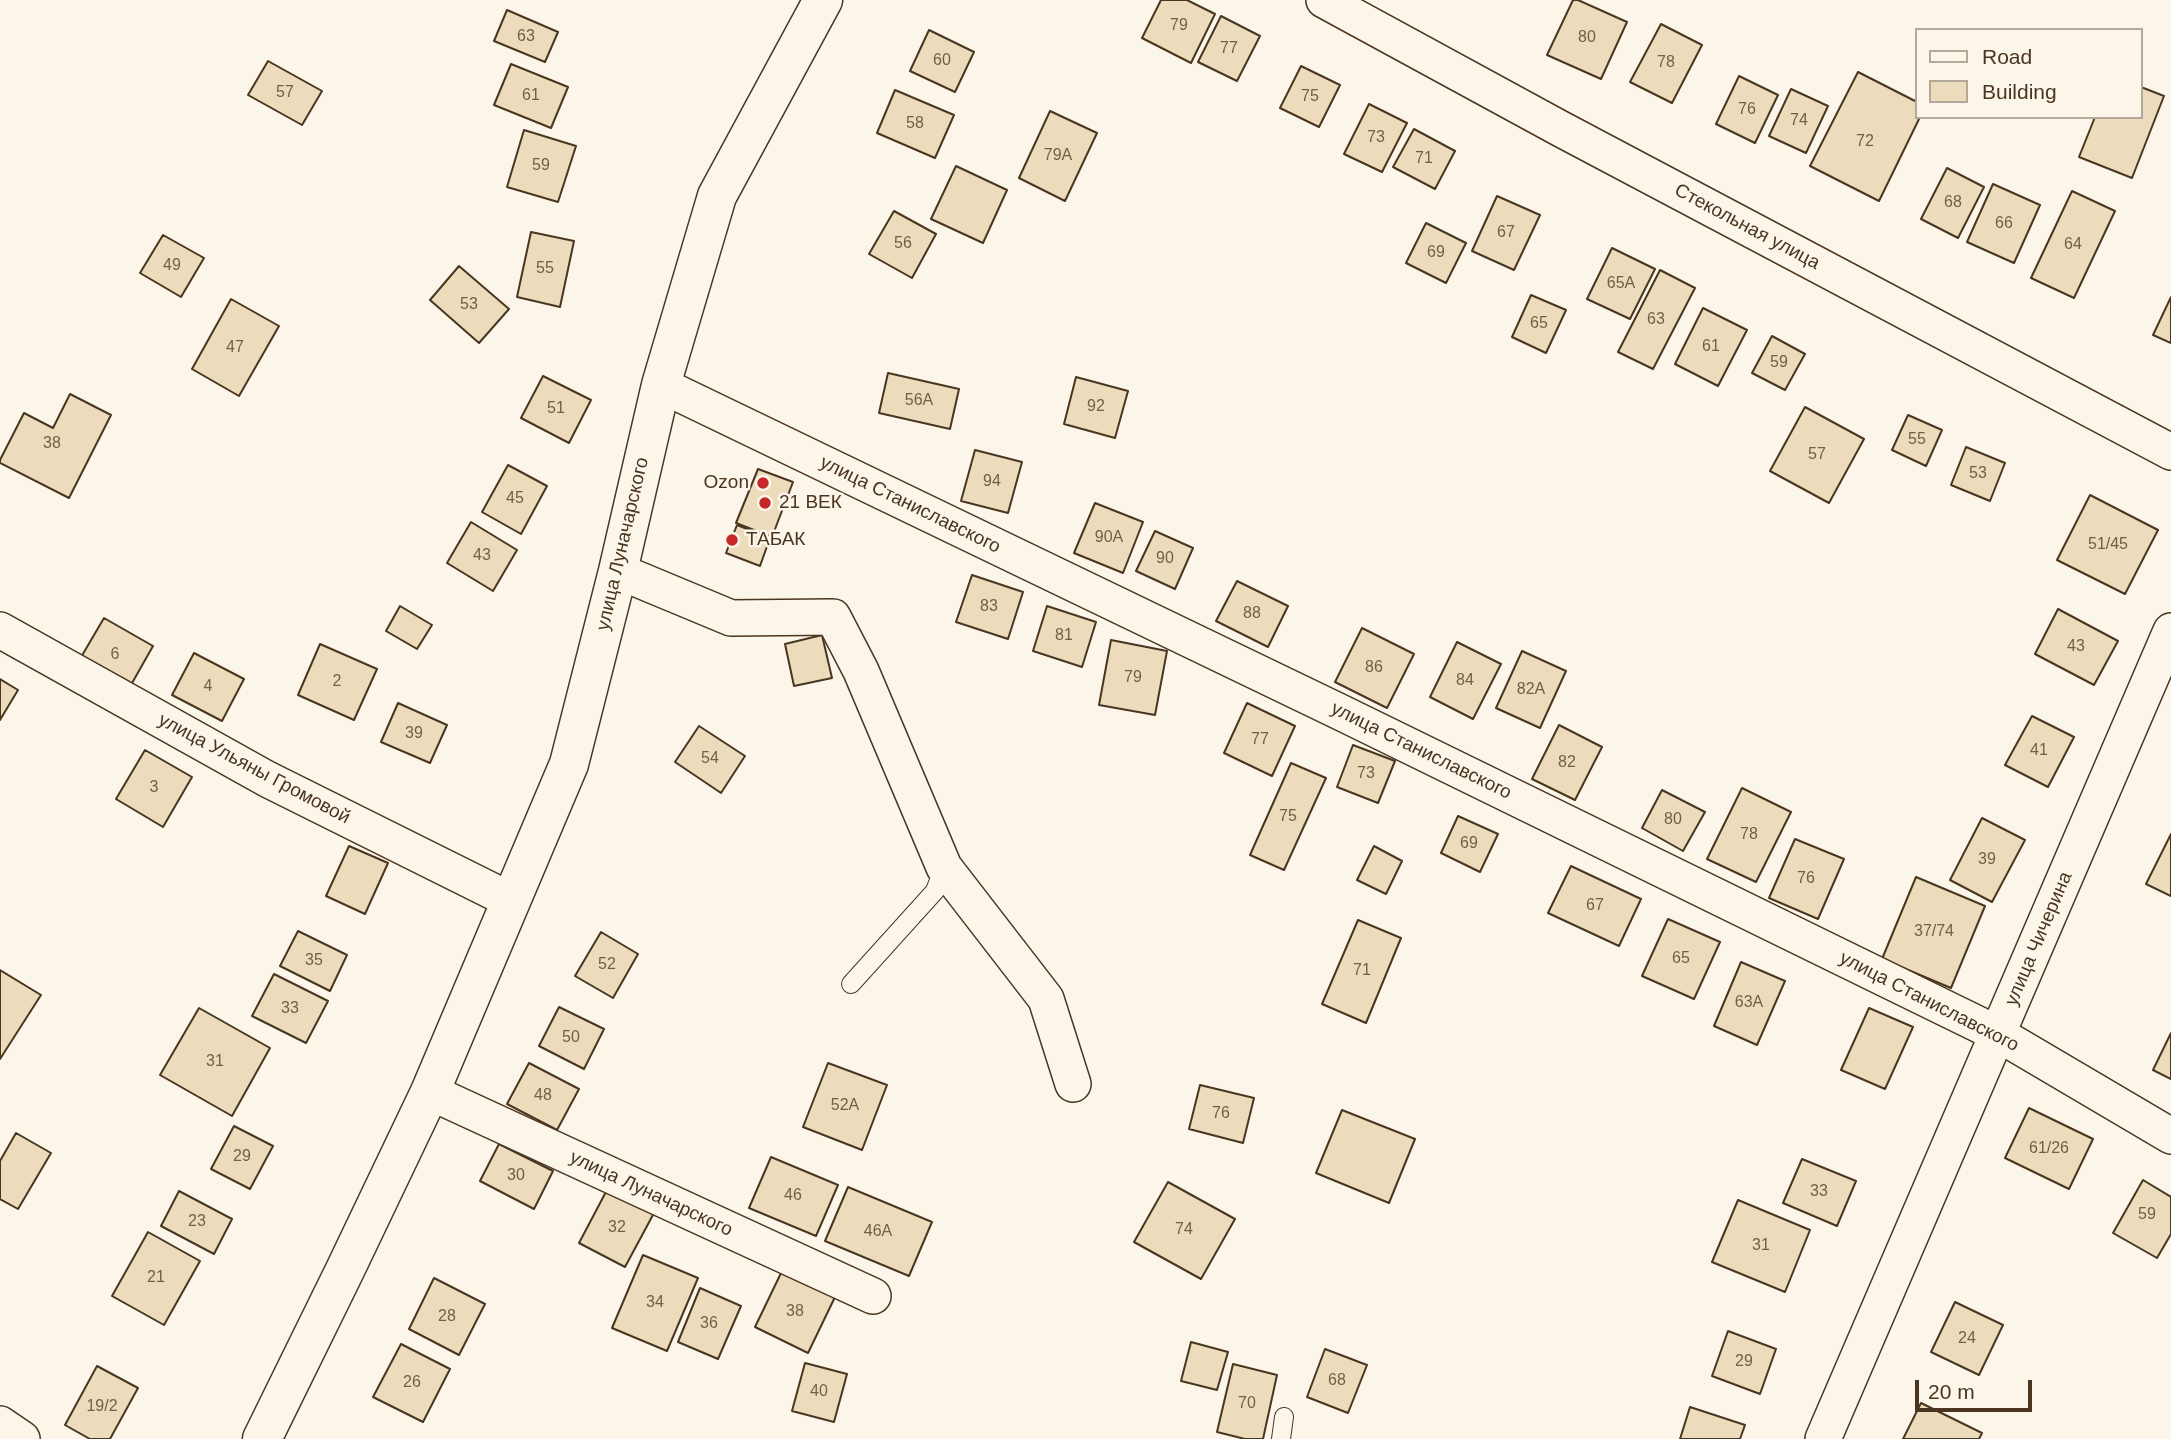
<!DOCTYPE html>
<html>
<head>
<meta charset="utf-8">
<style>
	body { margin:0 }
	#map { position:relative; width:2171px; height:1439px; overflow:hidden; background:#fbf6e9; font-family:Arial,sans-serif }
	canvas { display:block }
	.legend { position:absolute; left:1915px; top:28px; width:228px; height:91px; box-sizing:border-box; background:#fbf6e9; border:2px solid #b4a999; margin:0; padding:9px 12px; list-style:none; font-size:21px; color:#4a3520 }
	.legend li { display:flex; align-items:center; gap:14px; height:35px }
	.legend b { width:35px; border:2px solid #b4a999 }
	.scale { position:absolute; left:1915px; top:1380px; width:117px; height:32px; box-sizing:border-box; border:4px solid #4a3520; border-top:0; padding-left:9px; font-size:21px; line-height:24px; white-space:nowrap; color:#4a3520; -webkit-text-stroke:5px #fbf6e9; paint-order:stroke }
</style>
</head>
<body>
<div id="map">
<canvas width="2171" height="1439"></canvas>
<ul class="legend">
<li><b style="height:9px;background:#fbf6e9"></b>Road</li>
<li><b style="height:19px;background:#ecdcbc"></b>Building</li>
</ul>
<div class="scale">20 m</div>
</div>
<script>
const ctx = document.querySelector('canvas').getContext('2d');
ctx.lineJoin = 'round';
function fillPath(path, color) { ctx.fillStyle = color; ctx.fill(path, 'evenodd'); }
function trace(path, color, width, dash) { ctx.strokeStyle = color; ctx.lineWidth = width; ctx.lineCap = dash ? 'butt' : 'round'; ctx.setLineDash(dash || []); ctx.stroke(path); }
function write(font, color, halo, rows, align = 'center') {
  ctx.font = font + ' Arial,sans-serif'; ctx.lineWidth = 5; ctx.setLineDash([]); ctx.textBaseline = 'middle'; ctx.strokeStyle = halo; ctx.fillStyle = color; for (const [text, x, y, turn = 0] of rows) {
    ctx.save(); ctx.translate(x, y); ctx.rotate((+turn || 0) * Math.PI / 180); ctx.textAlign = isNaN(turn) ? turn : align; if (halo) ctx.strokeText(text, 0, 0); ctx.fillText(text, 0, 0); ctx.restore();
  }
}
const building = new Path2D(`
	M1161,0h26l28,14 -24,49 -49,-25z
	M1573,0h5l49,22 -26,57 -54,-24z
	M507,10l51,22 -13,30 -51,-21z
	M1221,16l39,20 -23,45 -39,-19z
	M1661,24l41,21 -30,58 -42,-21z
	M929,30l45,22 -19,40 -45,-21z
	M268,61l54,30 -20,34 -54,-30z
	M511,64l57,23 -17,41 -57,-23z
	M1301,66l39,19 -21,42 -39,-19z
	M1858,72l59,30v15h3l-41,84 -69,-35z
	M1739,76l39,19 -23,48 -39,-19z
	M2141,87l23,9 -32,82 -53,-21 16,-40h46z
	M1791,89l37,17 -22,47 -37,-17z
	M895,90l59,25 -19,43 -58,-25z
	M1369,104l38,19 -25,49 -38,-18z
	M1050,111l47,22 -32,68 -46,-23z
	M1414,129l41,22 -20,38 -42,-22z
	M524,130l52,16 -18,56 -51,-15z
	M956,166l51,24 -24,53 -52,-24z
	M1947,168l37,19 -26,51 -37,-19z
	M1993,184l47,21 -26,58 -47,-21z
	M2072,191l43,20 -41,87 -43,-20z
	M1497,196l43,19 -26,55 -42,-19z
	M894,211l42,23 -24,44 -43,-24z
	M1426,223l40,20 -20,40 -40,-20z
	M531,232l43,9 -14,66 -43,-10z
	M163,235l41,23 -23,39 -41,-24z
	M1612,248l43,21 -25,50 -43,-20z
	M459,266l50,43 -30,34 -49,-43z
	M1660,270l35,18 -42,81 -35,-17z
	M1531,295l35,15 -20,43 -34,-16z
	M2171,297v46l-18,-8z
	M231,299l48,27 -40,70 -47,-27z
	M1703,308l44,22 -29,56 -43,-22z
	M1772,336l33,18 -20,36 -33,-17z
	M888,373l71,16 -9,40 -71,-16z
	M543,376l48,24 -22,43 -48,-25z
	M1076,377l52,14 -13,47 -51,-14z
	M70,394l41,21 -42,83 -69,-35v-3l24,-47 29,15z
	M1805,407l59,32 -35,64 -59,-32z
	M1908,415l34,15 -16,36 -34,-16z
	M1966,447l39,16 -15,38 -39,-16z
	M975,450l47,12 -14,51 -47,-12z
	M508,465l39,21 -26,48 -39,-22z
	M758,469l35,13 -21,55 -36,-14z
	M2090,495l68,35 -33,64 -68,-34z
	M1095,503l48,19 -20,51 -49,-20z
	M471,522l46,28 -24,41 -46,-28z
	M737,525l33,13 -10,28 -34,-13z
	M1155,531l38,17 -18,41 -39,-18z
	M972,575l51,17 -15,47 -52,-17z
	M1237,581l51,25 -20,41 -52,-26z
	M400,606l32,19 -15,24 -31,-18z
	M1047,606l49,16 -14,45 -49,-16z
	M2058,609l60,32 -24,44 -59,-31z
	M104,618l49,28 -26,46 -50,-28z
	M1362,628l52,26 -27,54 -52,-26z
	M822,635l10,43 -38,8 -9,-42z
	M1111,640l56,11 -12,64 -56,-10z
	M1457,642l44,22 -28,55 -43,-22z
	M320,644l57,25 -23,51 -56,-25z
	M1522,651l44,20 -26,57 -44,-20z
	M194,653l50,26 -22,42 -50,-26z
	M0,679l18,11 -18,30z
	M398,703l49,22 -17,38 -49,-21z
	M1247,703l48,23 -23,50 -48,-23z
	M2032,716l42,21 -26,50 -43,-22z
	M1559,725l43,22 -27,53 -43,-21z
	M699,726l46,30 -24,37 -46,-31z
	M1353,745l42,16 -17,42 -41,-16z
	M145,750l47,27 -29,50 -47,-28z
	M1291,763l35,15 -42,92 -34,-15z
	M1742,788l49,24 -35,70 -49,-23z
	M1662,790l43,22 -22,39 -41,-23z
	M1458,816l40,18 -18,38 -39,-19z
	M1982,818l43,22 -33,62 -42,-22z
	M2171,834v62l-25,-12z
	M1795,839l49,20 -26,60 -49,-21z
	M349,846l39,17 -23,51 -39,-18z
	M1374,846l28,15 -16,33 -29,-14z
	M1571,866l70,33 -22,47 -71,-33z
	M1916,877l69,29 -34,82 -69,-29z
	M1668,919l52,23 -26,57 -52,-23z
	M1358,920l43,18 -35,85 -44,-19z
	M298,931l49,24 -17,36 -50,-25z
	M601,932l37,22 -25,44 -38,-22z
	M1741,962l44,19 -28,64 -43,-19z
	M0,970l41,25 -41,64z
	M274,974l54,27 -22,42 -54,-27z
	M559,1007l45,22 -20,40 -45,-23z
	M199,1008l71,40 -38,68 -72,-41z
	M1869,1008l44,19 -28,62 -44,-19z
	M2171,1033v46l-18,-9z
	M529,1063l50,26 -22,41 -50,-26z
	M828,1063l59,22 -25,65 -59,-23z
	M1200,1085l54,13 -11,45 -54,-14z
	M2029,1108l64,31 -24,50 -64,-31z
	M1342,1110l73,29 -26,64 -73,-30z
	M234,1126l39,20 -23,43 -39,-20z
	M16,1133l35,20 -33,56 -18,-10v-38z
	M499,1144l54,27 -19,38 -54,-28z
	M771,1157l67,28 -22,51 -67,-28z
	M1802,1159l54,22 -19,45 -54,-23z
	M2143,1180l28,17v37l-14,24 -44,-25z
	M1168,1182l67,37 -34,60 -67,-37z
	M848,1187l84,35 -23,54 -84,-35z
	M608,1188l46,25 -29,54 -46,-24z
	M179,1191l53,28 -18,35 -53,-28z
	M1738,1200l72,30 -25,62 -73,-30z
	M148,1232l52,29 -36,64 -52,-29z
	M643,1255l55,23 -31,73 -55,-23z
	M782,1271l53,26 -27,56 -53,-26z
	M434,1278l51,26 -26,51 -50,-26z
	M700,1288l41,18 -23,53 -40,-17z
	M1955,1302l48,23 -24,50 -48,-23z
	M1728,1331l48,18 -16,45 -48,-18z
	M1191,1342l37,10 -11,38 -36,-9z
	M401,1344l49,25 -27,53 -50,-25z
	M1325,1349l42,16 -19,48 -41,-16z
	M805,1363l42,11 -13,48 -42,-11z
	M1233,1364l44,11 -14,64h-18l-28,-7z
	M97,1366l41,22 -28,51h-20l-25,-14z
	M1921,1403l61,30 -3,6h-76z
	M1690,1407l55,18 -5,14h-60z`);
const lane = new Path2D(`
	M851,984l84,-93 9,-24
	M1281,1439l3,-22`);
const street = new Path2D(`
	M1324,0l237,129 610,323
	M661,385l679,327 658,322 173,102
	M618,571l113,47 102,-1 28,54 83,196 102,132 27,85
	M0,630l267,149 245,122
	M430,1092l443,204
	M0,1424l22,15
	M1823,1439l348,-808`);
const secondary = new Path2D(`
	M262,1439l83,-169 85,-178 139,-328 49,-193 43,-186 56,-189 106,-196`);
const markers = [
	[763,483,7,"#c62828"],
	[765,503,7,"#c62828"],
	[732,540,7,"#c62828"]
];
const numberNames = [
	["79",1179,26],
	["63",526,37],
	["80",1587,38],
	["77",1229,49],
	["60",942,61],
	["78",1666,63],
	["57",285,93],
	["61",531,96],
	["75",1310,97],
	["76",1747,110],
	["74",1799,121],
	["58",915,124],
	["73",1376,138],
	["72",1865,142],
	["79А",1058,156],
	["71",1424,159],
	["59",541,166],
	["68",1953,203],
	["66",2004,224],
	["67",1506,233],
	["56",903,244],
	["64",2073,245],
	["69",1436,253],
	["49",172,266],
	["55",545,269],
	["65А",1621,284],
	["53",469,305],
	["63",1656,320],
	["65",1539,324],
	["61",1711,347],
	["47",235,348],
	["59",1779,363],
	["56А",919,401],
	["92",1096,407],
	["51",556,409],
	["55",1917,440],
	["38",52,444],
	["57",1817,455],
	["53",1978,474],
	["94",992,482],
	["45",515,499],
	["90А",1109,538],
	["51/45",2108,545],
	["43",482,556],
	["90",1165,559],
	["83",989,607],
	["88",1252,614],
	["81",1064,636],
	["43",2076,647],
	["6",115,655],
	["86",1374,668],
	["79",1133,678],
	["84",1465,681],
	["2",337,682],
	["4",208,687],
	["82А",1531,690],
	["39",414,734],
	["77",1260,740],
	["41",2039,751],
	["54",710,759],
	["82",1567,763],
	["73",1366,774],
	["3",154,788],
	["75",1288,817],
	["80",1673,820],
	["78",1749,835],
	["69",1469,844],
	["39",1987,860],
	["76",1806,879],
	["67",1595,906],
	["37/74",1934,932],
	["65",1681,959],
	["35",314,961],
	["52",607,965],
	["71",1362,971],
	["63А",1749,1003],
	["33",290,1009],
	["50",571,1038],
	["31",215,1062],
	["48",543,1096],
	["52А",845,1106],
	["76",1221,1114],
	["61/26",2049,1149],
	["29",242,1157],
	["30",516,1176],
	["33",1819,1192],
	["46",793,1196],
	["59",2147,1215],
	["23",197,1222],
	["32",617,1228],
	["74",1184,1230],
	["46А",878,1232],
	["31",1761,1246],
	["21",156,1278],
	["34",655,1303],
	["38",795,1312],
	["28",447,1317],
	["36",709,1324],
	["24",1967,1339],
	["29",1744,1362],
	["68",1337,1381],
	["26",412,1383],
	["40",819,1392],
	["70",1247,1404],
	["19/2",102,1407]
];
const streetNames = [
	["Стекольная улица",1747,227,28],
	["улица Станиславского",910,505,26],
	["улица Луначарского",623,544,-77],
	["улица Станиславского",1421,751,26],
	["улица Ульяны Громовой",254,769,28],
	["улица Чичерина",2039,939,-67],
	["улица Станиславского",1929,1002,27],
	["улица Луначарского",651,1194,25]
];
const poiNames = [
	["Ozon",749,483,"right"],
	["21 ВЕК",779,503],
	["ТАБАК",746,540]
];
fillPath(building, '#ecdcbc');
trace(building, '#4a3520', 2);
trace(lane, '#4a3520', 20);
trace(street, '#4a3520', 38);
trace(secondary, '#4a3520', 41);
trace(lane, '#fbf6e9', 18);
trace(street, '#fbf6e9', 35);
trace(secondary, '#fbf6e9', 38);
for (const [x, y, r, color] of markers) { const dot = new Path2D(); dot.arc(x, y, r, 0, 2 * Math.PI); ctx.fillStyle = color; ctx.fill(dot); trace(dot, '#fbf6e9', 2.5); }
write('16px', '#725f47', null, numberNames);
write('19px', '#4a3520', '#fbf6e9', streetNames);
write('19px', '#4a3520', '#fbf6e9', poiNames, 'left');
</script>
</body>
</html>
